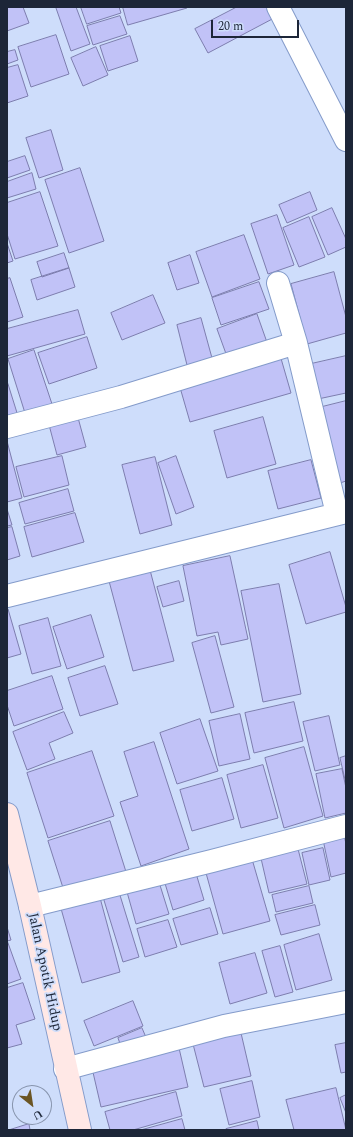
<!DOCTYPE html>
<html>
<head>
<meta charset="utf-8">
<style>
	body { margin:0 }
	#map { position:relative; width:353px; height:1137px; overflow:hidden; background:#ceddfb; font-family:Spectral,serif }
	canvas { display:block }
	.frame { position:absolute; inset:0; border:8px solid #1d2638; pointer-events:none }
	.north { position:absolute; left:12px; top:1085px; width:40px; height:40px; box-sizing:border-box; background:#ceddfb; border:1px solid #8794ad; border-radius:50%; rotate:150deg; font-size:11px; font-weight:700; line-height:16px; text-align:center; color:#1d2638 }
	.north::after { content:''; display:block; margin:auto; width:14px; height:18px; background:#6b5524; clip-path:polygon(50% 0,100% 100%,50% 72%,0 100%) }
	.scale { position:absolute; left:211px; top:20px; width:88px; height:18px; box-sizing:border-box; border:2px solid #1d2638; border-top:0; padding-left:5px; font-size:12px; line-height:14px; white-space:nowrap; color:#1d2638; -webkit-text-stroke:3px #ceddfb; paint-order:stroke }
</style>
</head>
<body>
<div id="map">
<canvas width="353" height="1137"></canvas>
<div class="frame"></div>
<div class="north">U</div>
<div class="scale">20 m</div>
</div>
<script>
const ctx = document.querySelector('canvas').getContext('2d');
ctx.lineJoin = 'round';
function fillPath(path, color) { ctx.fillStyle = color; ctx.fill(path, 'evenodd'); }
function trace(path, color, width, dash) { ctx.strokeStyle = color; ctx.lineWidth = width; ctx.lineCap = dash ? 'butt' : 'round'; ctx.setLineDash(dash || []); ctx.stroke(path); }
function write(font, color, halo, rows, align = 'center') {
  ctx.font = font + ' Spectral,serif'; ctx.lineWidth = 3.5; ctx.setLineDash([]); ctx.textBaseline = 'middle'; ctx.strokeStyle = halo; ctx.fillStyle = color; for (const [text, x, y, turn = 0] of rows) {
    ctx.save(); ctx.translate(x, y); ctx.rotate((+turn || 0) * Math.PI / 180); ctx.textAlign = isNaN(turn) ? turn : align; if (halo) ctx.strokeText(text, 0, 0); ctx.fillText(text, 0, 0); ctx.restore();
  }
}
const building = new Path2D(`
	M7,7h16l6,16 -22,8z
	M59,7h17l14,37 -19,7 -15,-43z
	M81,7h38l2,6 -34,11z
	M123,7h64v1l-59,17z
	M237,7h33l6,10 -68,36 -13,-24z
	M120,16l7,18 -34,11 -6,-19z
	M56,35l13,39 -38,13 -13,-40z
	M130,36l8,25 -30,10 -8,-25z
	M96,47l12,28 -25,11 -12,-28z
	M15,50l3,10 -11,4v-12z
	M18,65l10,31 -21,7v-35z
	M51,130l12,40 -24,8 -13,-40z
	M25,156l5,14 -23,8v-16z
	M80,168l24,73 -35,12 -24,-73z
	M32,173l4,16 -29,9v-16z
	M40,192l18,54 -43,13 -8,-25v-31z
	M310,192l7,18 -30,13 -8,-18z
	M332,208l14,31v8l-18,8 -16,-38z
	M277,215l17,50 -26,9 -17,-50z
	M309,217l16,40 -26,10 -16,-39z
	M244,235l16,44 -48,18 -16,-45z
	M7,243l6,18 -6,2z
	M64,253l5,15 -27,9 -5,-15z
	M190,255l9,28 -22,7 -9,-27z
	M69,268l6,19 -38,13 -6,-20z
	M334,272l12,45v16l-39,11 -16,-60z
	M10,278l13,39 -16,5v-43z
	M259,282l10,27 -48,16 -9,-27z
	M153,295l12,28 -43,17 -11,-27z
	M78,310l7,24 -78,22v-27z
	M257,314l12,34 -40,14 -12,-33z
	M201,318l11,40 -25,7 -10,-40z
	M87,337l10,31 -48,16 -11,-31z
	M34,350l18,54 -27,9 -17,-54z
	M280,355l11,38 -101,29 -11,-38z
	M346,356v37l-28,6 -7,-35z
	M8,384l10,32 -11,4v-35z
	M346,401v80l-6,2 -18,-76z
	M77,414l9,33 -29,8 -9,-34z
	M263,417l13,47 -49,14 -13,-47z
	M7,441l15,57 -15,4z
	M62,456l7,29 -45,12 -8,-30z
	M176,456l18,51 -18,7 -18,-51z
	M155,457l17,68 -32,9 -18,-69z
	M311,460l10,38 -43,11 -10,-38z
	M68,489l6,22 -49,13 -6,-21z
	M7,509l5,16 -5,1z
	M75,513l9,29 -52,15 -8,-30z
	M12,527l8,29 -13,4v-32z
	M330,552l16,55v5l-40,12 -17,-59z
	M230,556l18,83 -27,6 -3,-13 -21,4 -14,-70z
	M150,570l24,91 -41,10 -24,-90z
	M179,581l5,20 -21,6 -6,-20z
	M279,584l22,110 -38,8 -22,-111z
	M7,609h1l13,45 -14,4z
	M91,615l13,42 -37,12 -14,-42z
	M48,618l13,48 -29,8 -13,-48z
	M215,636l19,71 -23,6 -19,-70z
	M105,666l13,38 -38,12 -12,-38z
	M52,676l11,33 -49,17 -7,-21v-14z
	M294,702l9,39 -49,12 -9,-40z
	M64,712l9,21 -24,10 6,16 -28,11 -14,-38z
	M240,714l10,45 -31,7 -10,-45z
	M329,716l11,49 -25,6 -12,-49z
	M200,719l18,52 -41,13 -17,-51z
	M154,742l35,107 -48,17 -21,-64 18,-6 -14,-44z
	M304,747l19,69 -39,12 -19,-70z
	M92,751l22,65 -66,22 -21,-65z
	M346,756v28l-6,-26z
	M263,765l15,53 -37,10 -14,-53z
	M342,769l4,19v25l-21,5 -9,-44z
	M222,778l12,41 -42,12 -12,-41z
	M110,821l17,54 -62,19 -17,-53z
	M343,830l3,14v29l-15,4 -9,-42z
	M297,845l10,39 -38,9 -9,-39z
	M323,848l7,32 -21,5 -7,-32z
	M252,859l18,62 -47,13 -17,-61z
	M195,870l9,30 -31,10 -9,-30z
	M159,882l10,32 -33,10 -9,-32z
	M309,886l4,17 -37,9 -4,-17z
	M119,892l20,65 -16,5 -20,-65z
	M99,894l21,78 -38,11 -22,-78z
	M315,905l5,20 -39,10 -6,-20z
	M210,908l8,26 -37,11 -8,-26z
	M168,920l9,27 -32,10 -8,-28z
	M7,927l4,13 -4,1z
	M319,934l13,46 -36,10 -12,-45z
	M8,943l13,36 -14,5v-40z
	M280,946l13,46 -18,5 -13,-46z
	M255,953l12,40 -37,11 -11,-41z
	M23,983l12,36 -19,6 6,19 -15,4v-60z
	M133,1001l10,25 -49,20 -10,-25z
	M142,1028l6,14 -25,10 -5,-14z
	M241,1033l10,43 -47,11 -11,-43z
	M346,1043v29l-5,1 -6,-28z
	M179,1048l9,39 -87,20 -9,-39z
	M252,1081l8,36 -31,8 -9,-36z
	M336,1088l10,42h-52l-8,-30z
	M176,1092l6,24 -49,14h-23l-5,-18z
	M346,1095v18l-6,-15z
	M182,1119l3,11h-44z
	M257,1121l2,9h-33v-1z
	M29,1124l1,6h-21z`);
const street = new Path2D(`
	M278,7l68,133
	M278,283l18,60 41,171
	M7,427l114,-30 175,-54
	M7,596l339,-84
	M30,906l182,-45 134,-35
	M65,1069l159,-43 122,-24`);
const secondary = new Path2D(`
	M7,814l23,92 50,224`);
const streetNames = [
	["Jalan Apotik Hidup",44,972,78]
];
fillPath(building, '#c1c2f7');
trace(building, '#7d7dae', 1);
trace(street, '#849bca', 24);
trace(secondary, '#849bca', 24);
trace(street, '#fff', 22);
trace(secondary, '#ffe8e6', 22);
write('14px', '#1d2638', '#ceddfb', streetNames);
</script>
</body>
</html>
